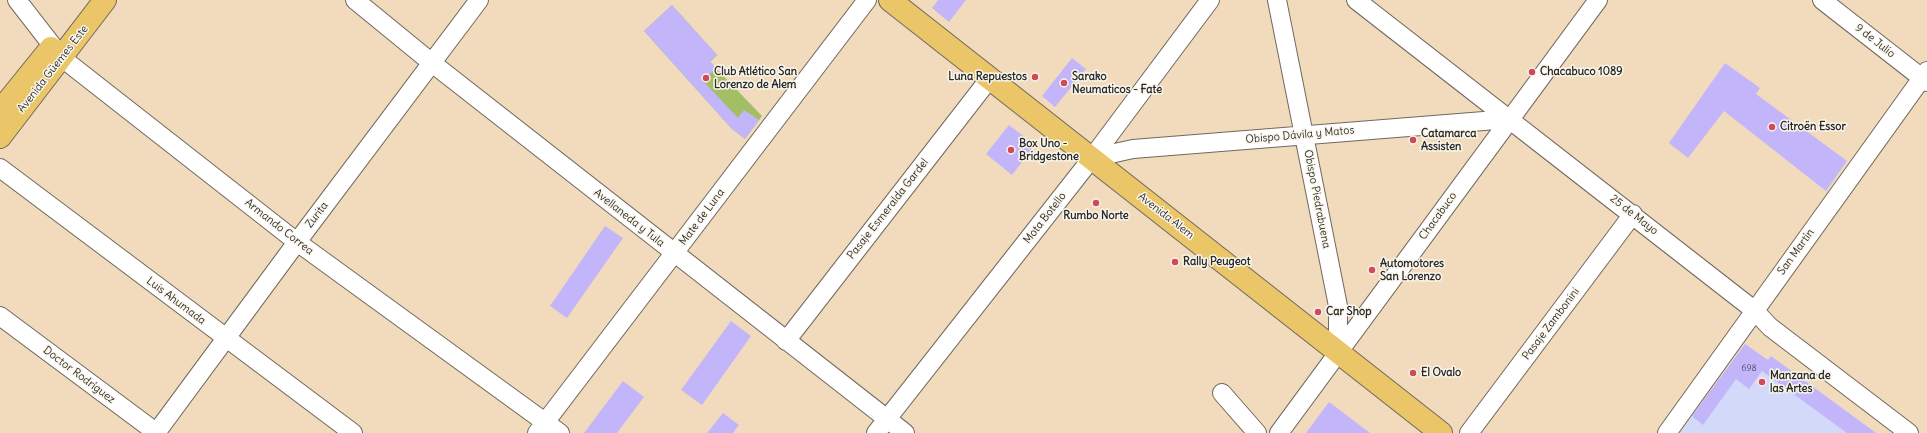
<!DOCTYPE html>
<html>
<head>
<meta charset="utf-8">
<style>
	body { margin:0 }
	canvas { display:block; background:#f1dbbc }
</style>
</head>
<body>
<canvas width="1927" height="433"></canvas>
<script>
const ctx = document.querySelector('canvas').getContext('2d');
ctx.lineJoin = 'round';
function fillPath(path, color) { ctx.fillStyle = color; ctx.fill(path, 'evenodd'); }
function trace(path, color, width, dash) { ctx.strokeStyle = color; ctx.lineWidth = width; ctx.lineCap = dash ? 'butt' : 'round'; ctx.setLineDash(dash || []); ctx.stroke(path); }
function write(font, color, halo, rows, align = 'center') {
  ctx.font = font + ' Delius,sans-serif'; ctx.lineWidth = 3; ctx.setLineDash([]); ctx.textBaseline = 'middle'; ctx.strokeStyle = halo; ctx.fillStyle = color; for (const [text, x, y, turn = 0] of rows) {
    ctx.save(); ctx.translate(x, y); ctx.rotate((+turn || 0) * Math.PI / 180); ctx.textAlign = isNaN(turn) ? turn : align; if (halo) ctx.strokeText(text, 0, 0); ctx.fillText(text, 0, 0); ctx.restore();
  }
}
const built = new Path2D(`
	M1745,344l23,16 3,-4 105,77h-196z`);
const green = new Path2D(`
	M672,5l45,50 -7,7 52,54 -17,23 -14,-11 -87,-97z`);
const building = new Path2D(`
	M938,0h28l-17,22 -17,-14z
	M672,5l45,50 -7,6 6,7 -13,13 35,37 6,-8 15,10 -14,19 -14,-11 -87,-97z
	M1072,58l14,11 -31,38 -13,-11z
	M1725,63l35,25 -4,6 91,67 -21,30 -102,-80 -36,47 -19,-15z
	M1009,125l26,20 -23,30 -26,-21z
	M605,226l18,12 -56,80 -17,-12z
	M731,321l20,15 -49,69 -21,-15z
	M1745,344l23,16 3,-4 105,77h-29l-85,-62 -13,18 -13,-10 -33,46 -11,-9z
	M623,381l21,16 -27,36h-33z
	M1329,402l41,31h-64z
	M723,413l16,12 -6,8h-26z`);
const minor = new Path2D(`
	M17,0l45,58 235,184 263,191
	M355,0l77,63 473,370
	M1277,0l61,306v46
	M1356,0l398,310 16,17 139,106
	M1822,0l105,82
	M1092,158l41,-9 376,-30
	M0,168l353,265
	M0,316l157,117
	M786,341l204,-263
	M1222,393l35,40
	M156,433l141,-191 182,-242
	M537,433l330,-433
	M876,433l216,-275 118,-158
	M1279,433l319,-433
	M1469,433l164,-219
	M1667,433l260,-362`);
const major = new Path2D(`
	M890,0l551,433
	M0,111l51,-63
	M0,137l105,-137`);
const markers = [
	[1532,72,4,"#d1495b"],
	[1035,77,4,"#d1495b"],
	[706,78,4,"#d1495b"],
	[1064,83,4,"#d1495b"],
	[1772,127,4,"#d1495b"],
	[1413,140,4,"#d1495b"],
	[1011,150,4,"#d1495b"],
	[1096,203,4,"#d1495b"],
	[1175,262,4,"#d1495b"],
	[1372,270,4,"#d1495b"],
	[1318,312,4,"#d1495b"],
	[1413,373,4,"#d1495b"],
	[1762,382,4,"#d1495b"]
];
const numberNames = [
	["698",1749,368]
];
const streetNames = [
	["9 de Julio",1875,41,38],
	["Avenida Güemes Este",53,69,-52],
	["Obispo Dávila y Matos",1300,135,-5],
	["Obispo Piedrabuena",1317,199,79],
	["Pasaje Esmeralda Gardel",888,209,-52],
	["Zurita",317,215,-53],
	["25 de Mayo",1634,215,38],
	["Avenida Alem",1166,216,38],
	["Chacabuco",1438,216,-54],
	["Mate de Luna",702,217,-53],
	["Avellaneda y Tula",629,218,38],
	["Mota Botello",1045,218,-52],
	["Armando Correa",279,227,38],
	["San Martín",1796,252,-54],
	["Luis Ahumada",176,301,37],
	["Pasaje Zambonini",1551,324,-53],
	["Doctor Rodríguez",79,375,37]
];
const poiNames = [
	["Club Atlético San",714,72],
	["Lorenzo de Alem",714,85],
	["Chacabuco 1089",1540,72],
	["Luna Repuestos",1027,77,"right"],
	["Sarako",1072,77],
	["Neumaticos - Fate",1072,90],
	["Citroën Essor",1780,127],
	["Catamarca",1421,134],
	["Assisten",1421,147],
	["Box Uno -",1019,144],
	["Bridgestone",1019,157],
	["Rumbo Norte",1096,216,"center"],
	["Rally Peugeot",1183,262],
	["Automotores",1380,264],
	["San Lorenzo",1380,277],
	["Car Shop",1326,312],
	["El Ovalo",1421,373],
	["Manzana de",1770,376],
	["las Artes",1770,389]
];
fillPath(built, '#d3d9f9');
fillPath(green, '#a2bf66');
fillPath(building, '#c3b5f9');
trace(minor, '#70695e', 20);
trace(major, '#70695e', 24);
trace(minor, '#fff', 18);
trace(major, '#eac669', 22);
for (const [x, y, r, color] of markers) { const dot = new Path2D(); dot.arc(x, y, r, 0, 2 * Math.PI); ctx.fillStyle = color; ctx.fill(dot); trace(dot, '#fbf7ec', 1.5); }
write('9px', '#514e5e', null, numberNames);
write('11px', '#2b2b2b', '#fbf7ec', streetNames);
write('bold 11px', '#2b2b2b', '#fbf7ec', poiNames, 'left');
</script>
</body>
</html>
